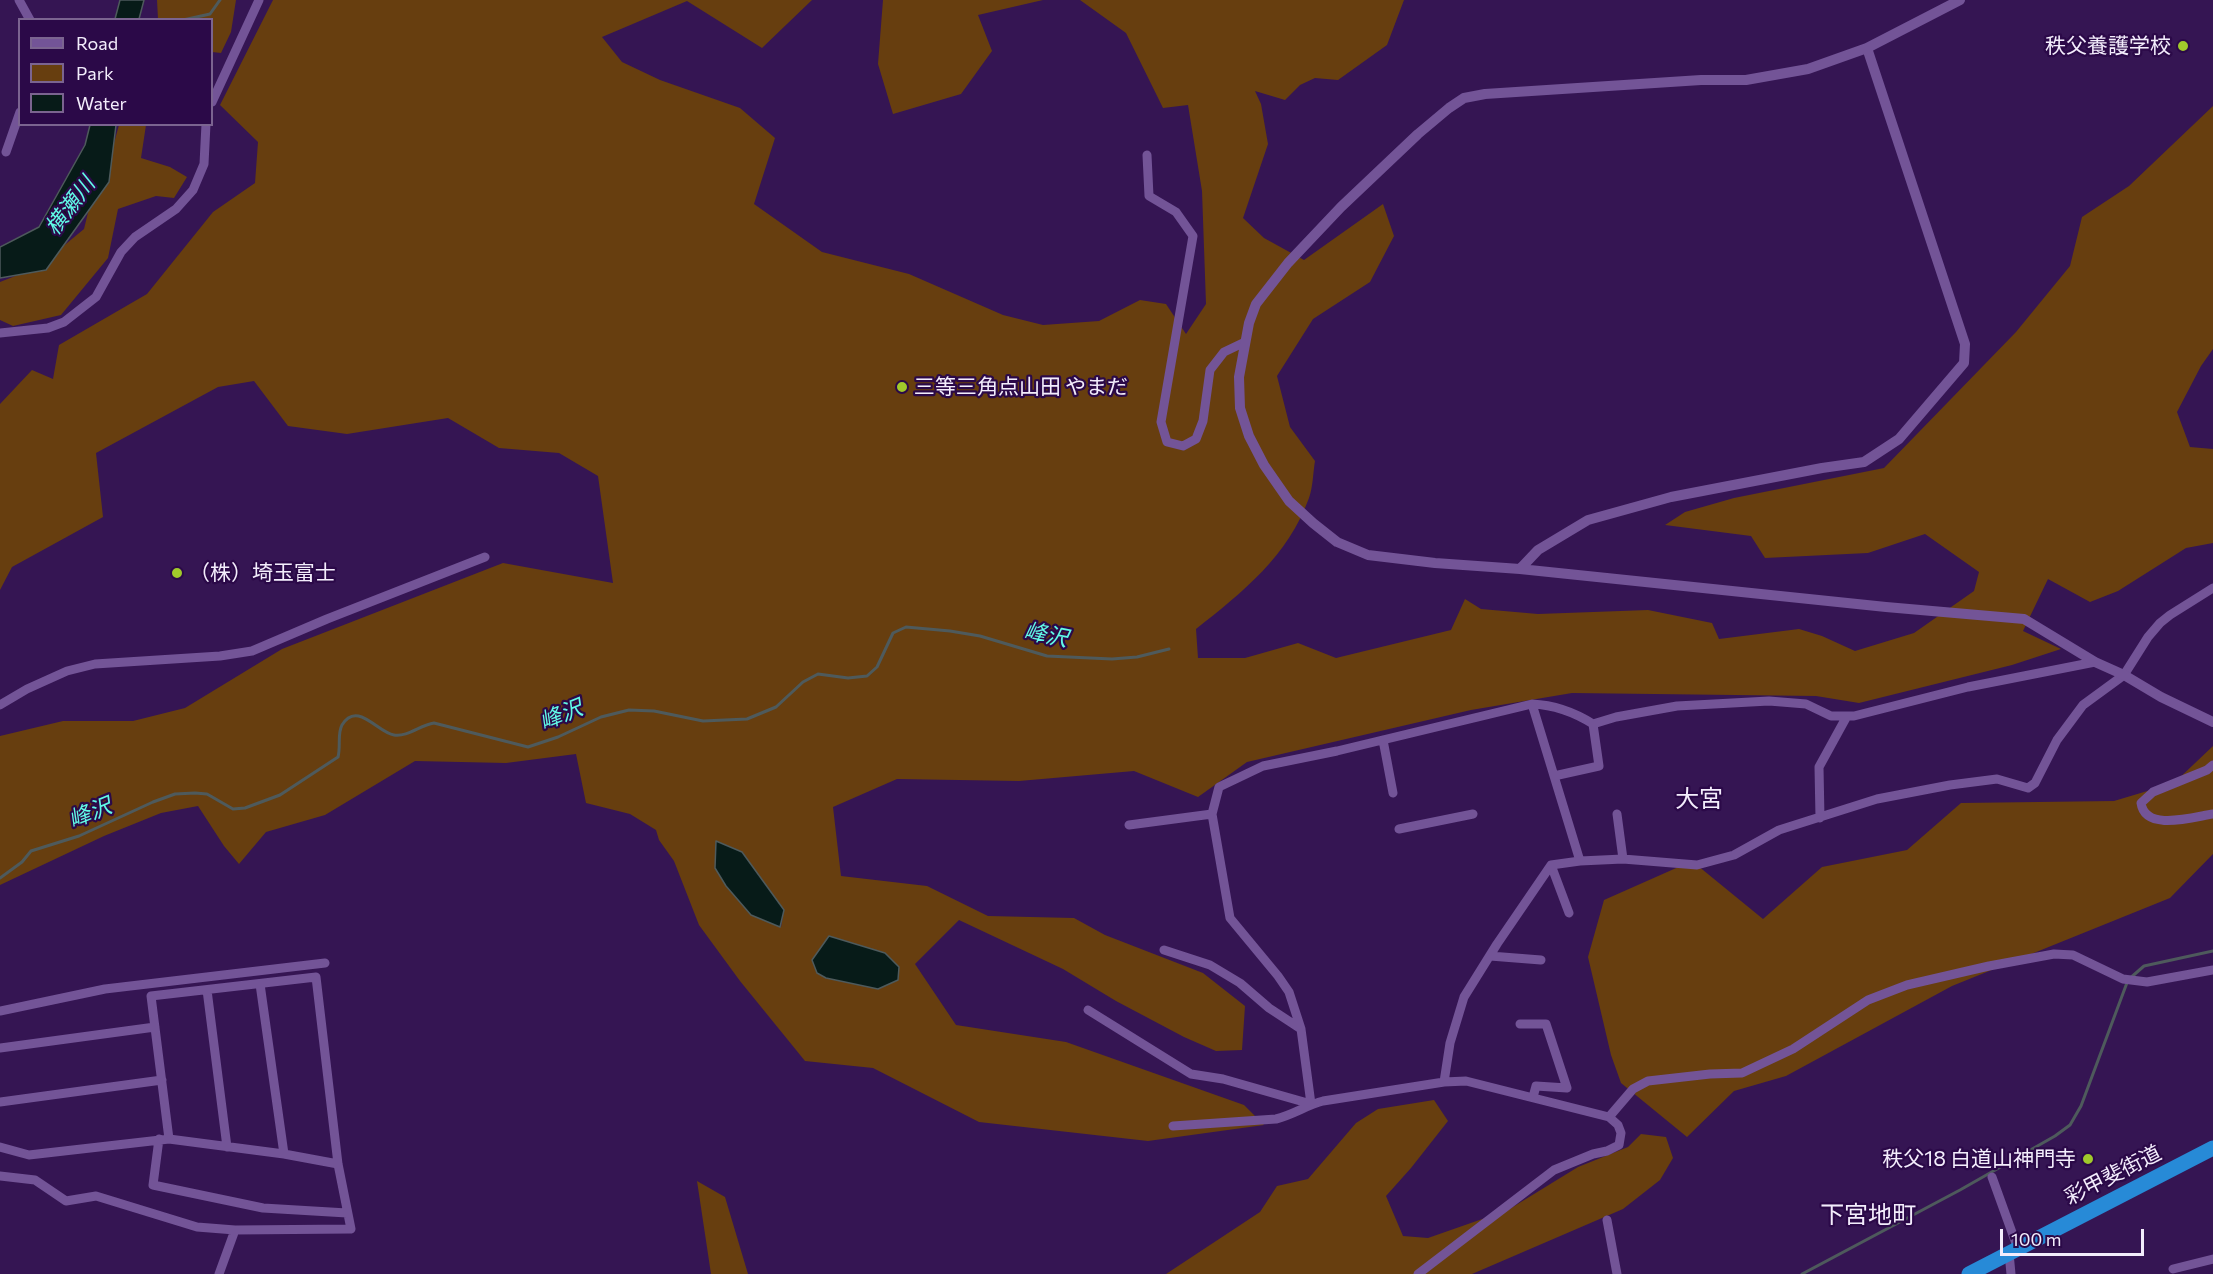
<!DOCTYPE html>
<html>
<head>
<meta charset="utf-8">
<style>
	body { margin:0 }
	#map { position:relative; width:2213px; height:1274px; overflow:hidden; background:#351553; font-family:Commissioner,sans-serif }
	canvas { display:block }
	.legend { position:absolute; left:18px; top:18px; width:195px; height:108px; box-sizing:border-box; background:#2b0948; border:2px solid #7b6490; margin:0; padding:8px 10px; list-style:none; font-size:18px; color:#f3edfc }
	.legend li { display:flex; align-items:center; gap:12px; height:30px }
	.legend b { width:30px; border:2px solid #7b6490 }
	.scale { position:absolute; left:2000px; top:1229px; width:144px; height:27px; box-sizing:border-box; border:3px solid #f3edfc; border-top:0; padding-left:8px; font-size:18px; line-height:21px; white-space:nowrap; color:#f3edfc; -webkit-text-stroke:4px #2b0948; paint-order:stroke }
</style>
</head>
<body>
<div id="map">
<canvas width="2213" height="1274"></canvas>
<ul class="legend">
<li><b style="height:8px;background:#735497"></b>Road</li>
<li><b style="height:16px;background:#673e0f"></b>Park</li>
<li><b style="height:16px;background:#071b18"></b>Water</li>
</ul>
<div class="scale">100 m</div>
</div>
<script>
const ctx = document.querySelector('canvas').getContext('2d');
ctx.lineJoin = 'round';
function fillPath(path, color) { ctx.fillStyle = color; ctx.fill(path, 'evenodd'); }
function trace(path, color, width, dash) { ctx.strokeStyle = color; ctx.lineWidth = width; ctx.lineCap = dash ? 'butt' : 'round'; ctx.setLineDash(dash || []); ctx.stroke(path); }
function write(font, color, halo, rows, align = 'center') {
  ctx.font = font + ' Commissioner,"Noto Sans JP",sans-serif'; ctx.lineWidth = 4.5; ctx.setLineDash([]); ctx.textBaseline = 'middle'; ctx.strokeStyle = halo; ctx.fillStyle = color; for (const [text, x, y, turn = 0] of rows) {
    ctx.save(); ctx.translate(x, y); ctx.rotate((+turn || 0) * Math.PI / 180); ctx.textAlign = isNaN(turn) ? turn : align; if (halo) ctx.strokeText(text, 0, 0); ctx.fillText(text, 0, 0); ctx.restore();
  }
}
const green = new Path2D(`
	M157,0h79l-5,32 -10,21 -9,-1v-32l-54,-1z
	M273,0h539l-50,48 -75,-47 -85,36 20,25 38,18 80,28 35,30 -21,66 68,48 87,22 94,41 40,10 56,-4 41,-21 26,4 20,30 20,-30 -4,-113 -14,-86 -25,3 -37,-75 -46,-33h324l-17,45 -49,35 -23,-2 -15,7 -15,15 -30,-9 6,13 7,40 -25,74 21,20 40,22 79,-56 11,32 -24,46 -57,37 -36,57 13,51 25,34c-2,12 -2,26 -6,37 -21,58 -66,94 -113,131l2,29h47l53,-15 38,15 115,-28 14,-31 16,10 57,5 110,-4 64,13 7,16 80,-10 23,7 33,15 59,-18 60,-42 5,-19 -54,-38 -57,19 -103,5 -14,-22 -86,-11 20,-13 49,-14 150,-30 132,-136 54,-66 12,-49 47,-31 84,-80v243l-12,17 -24,46 13,35 23,2v94l-27,5 -68,43 -28,11 -42,-23 -25,52 38,18 -49,16 -153,38 -43,-7 -244,-3 -101,17 -224,52 -49,35 -64,-26 -115,10 -122,-2 -64,28 8,69 86,10 61,30 86,2 31,17 98,38 42,33 -3,44 -26,1 -32,-14 -68,-36 -53,-32 -104,-49 -44,44 41,61 110,17 178,63 20,20 -116,16 -169,-19 -106,-54 -68,-7 -65,-80 -41,-56 -25,-64 -15,-21 -3,-10 -26,-16 -44,-11 -10,-49 -70,9 -91,-2 -90,54 -59,17 -27,32 -15,-18 -26,-40 -37,7 -57,23 -104,49v-149l63,-15h70l52,-13 97,-59 221,-86 110,20 -15,-107 -39,-23 -60,-5 -51,-30 -101,16 -59,-8 -34,-45 -36,6 -122,66 7,64 -91,50 -12,23v-186l32,-34 21,9 6,-34 88,-51 66,-82 42,-29 3,-41 -38,-37zM716,842l26,10 42,58 -3,17 -30,-12z
	M883,0h160l-65,15 14,36 -31,43 -68,20 -15,-50z
	M119,125h27l-5,33 29,9 17,10 -13,21 -18,-2 -38,13 -10,49 -47,57 -48,11 -13,-6v-38l38,-15 46,-38 10,-41 20,-45z
	M2213,746v108l-43,44 -218,88 -166,90 -52,15 -47,46 -66,-54 -10,-28 -23,-98 16,-57 88,-39 71,58 59,-52 85,-17 54,-47 153,-2 60,-18z
	M1434,1100l14,21 -37,47 -25,28 17,40 25,2 80,-28 70,-43 50,-20 13,-13 25,3 7,21 -13,22 -37,29 -151,65h-306l94,-62 17,-26 31,-7 48,-56 22,-14z
	M697,1181l28,16 23,77h-37z`);
const water = new Path2D(`
	M120,0h24l-5,19h-24z
	M90,125h26l-7,57 -63,88 -46,8v-31l39,-20 46,-82z
	M716,841l26,11 42,58 -4,17 -29,-12 -25,-29 -11,-18z
	M829,936l56,17 14,14 -1,13 -20,9 -52,-11 -9,-5 -5,-13z`);
const stream = new Path2D(`
	M183,20l27,-6 10,-14
	M0,878l22,-16 9,-11 48,-15 74,-34 22,-8 20,-1 12,1 26,15 12,-1 35,-13 58,-38c3,-11 -1,-23 4,-32 15,-25 36,8 52,10 14,2 26,-10 40,-12l94,24 30,-10 43,-20 28,-7 25,1 49,10 44,-2 29,-12 27,-25 15,-8 30,4 19,-2 10,-9 16,-34 13,-6 44,4 30,5 67,20 65,3 25,-2 32,-8
	M1802,1274l158,-84 95,-54 15,-11 11,-19 47,-126 16,-14 69,-15`);
const minor = new Path2D(`
	M19,0l11,20
	M212,102l47,-102
	M6,152l14,-40
	M1147,155l2,41 27,16 17,24 -32,186 6,20 16,4 13,-7 7,-18 7,-51 14,-18 21,-10
	M0,333l48,-5 16,-6 32,-25 25,-45 14,-15 41,-28 17,-19 11,-26 2,-40
	M1532,704l48,157
	M0,705l27,-16 40,-18 28,-7 125,-8 32,-5 75,-32 158,-62
	M1383,740l10,53
	M2213,765l-6,5 -54,22 -12,11c4,29 52,14 72,11
	M1554,776l45,-10 -6,-42
	M1617,814l6,45
	M1820,818l-1,-51 28,-51
	M1129,825l83,-11
	M1399,829l74,-15
	M1551,865l18,48
	M1164,950l46,15 30,18 29,25 32,21
	M1490,956l51,4
	M260,984l24,170
	M207,990l20,157
	M1088,1010l103,64 32,5 88,25
	M0,1011l105,-22 220,-26
	M1520,1024h26l21,64 -31,-2 -3,11
	M0,1048l155,-21
	M1444,1082l6,-39 14,-46 33,-53 54,-79 29,-4 43,-2 74,6 37,-10 45,-25 98,-31 73,-14 47,-6 31,9 7,-5 22,-43 26,-35 41,-30 24,-38 12,-14 10,-8 43,-27
	M0,1102l162,-22
	M1311,1104l-10,-75 -12,-37 -11,-16 -48,-58 -18,-104 7,-27 44,-21 74,-15 195,-47c23,1 42,8 61,20l23,-7 61,-11 92,-5 37,3 25,12h23l114,-29 127,-25
	M1609,1117l24,-28 15,-8 62,-7 32,-1 51,-24 75,-49 39,-15 82,-19 65,-12 19,1 50,24 24,3 66,-12
	M1173,1126l103,-7c17,-4 31,-14 47,-18l121,-19 22,-1 143,36 9,8 3,8 -2,12 -12,6 -14,3 -39,16 -136,104
	M159,1139l-6,46 110,23 84,5
	M169,1139l-18,-143 165,-19 22,187 13,65 -116,1
	M0,1147l29,8 140,-16 115,15 54,10
	M0,1176l35,4 31,21 30,-5 101,31 38,3 -16,44
	M1992,1177l26,72
	M1607,1220l10,54
	M2009,1253l2,21
	M2173,1269l40,-10`);
const tertiary = new Path2D(`
	M1960,0l-93,48 -59,21 -62,11h-45l-216,14 -21,4 -15,10 -31,26 -77,73 -53,56 -32,41 -7,19 -10,54 1,31 9,28 15,29 25,36 24,22 24,19 31,13 67,8 85,6 366,38 138,12 71,43 29,13 37,22 52,25
	M1520,569l18,-19 50,-30 83,-23 151,-29 42,-6 35,-23 65,-76 1,-19 -98,-296`);
const trunk = new Path2D(`
	M1969,1274l244,-126`);
const markers = [
	[2183,46,6,"#a0c92b"],
	[902,387,6,"#a0c92b"],
	[177,573,6,"#a0c92b"],
	[2088,1159,6,"#a0c92b"]
];
const poiNames = [
	["秩父養護学校",2171,46],
	["三等三角点山田 やまだ",914,387,"left"],
	["（株）埼玉富士",189,573,"left"],
	["秩父18 白道山神門寺",2076,1159]
];
const streetNames = [
	["彩甲斐街道",2113,1175,-27]
];
const waterNames = [
	["横瀬川",70,206,-53],
	["峰沢",1046,635,11],
	["峰沢",561,715,-22],
	["峰沢",90,813,-22]
];
const quarterNames = [
	["大宮",1699,799],
	["下宮地町",1868,1215]
];
fillPath(green, '#673e0f');
fillPath(water, '#071b18');
trace(water, '#4e5a5c', 1.5);
trace(stream, '#4e5a5c', 3);
trace(minor, '#735497', 9);
trace(tertiary, '#735497', 10);
trace(trunk, '#278ad7', 15);
for (const [x, y, r, color] of markers) { const dot = new Path2D(); dot.arc(x, y, r, 0, 2 * Math.PI); ctx.fillStyle = color; ctx.fill(dot); trace(dot, '#2b0948', 2); }
write('21px', '#f3edfc', '#2b0948', poiNames, 'right');
write('21px', '#f3edfc', '#2b0948', streetNames);
write('italic 22px', '#61fae7', '#2b0948', waterNames);
write('24px', '#f3edfc', '#2b0948', quarterNames);
</script>
</body>
</html>
